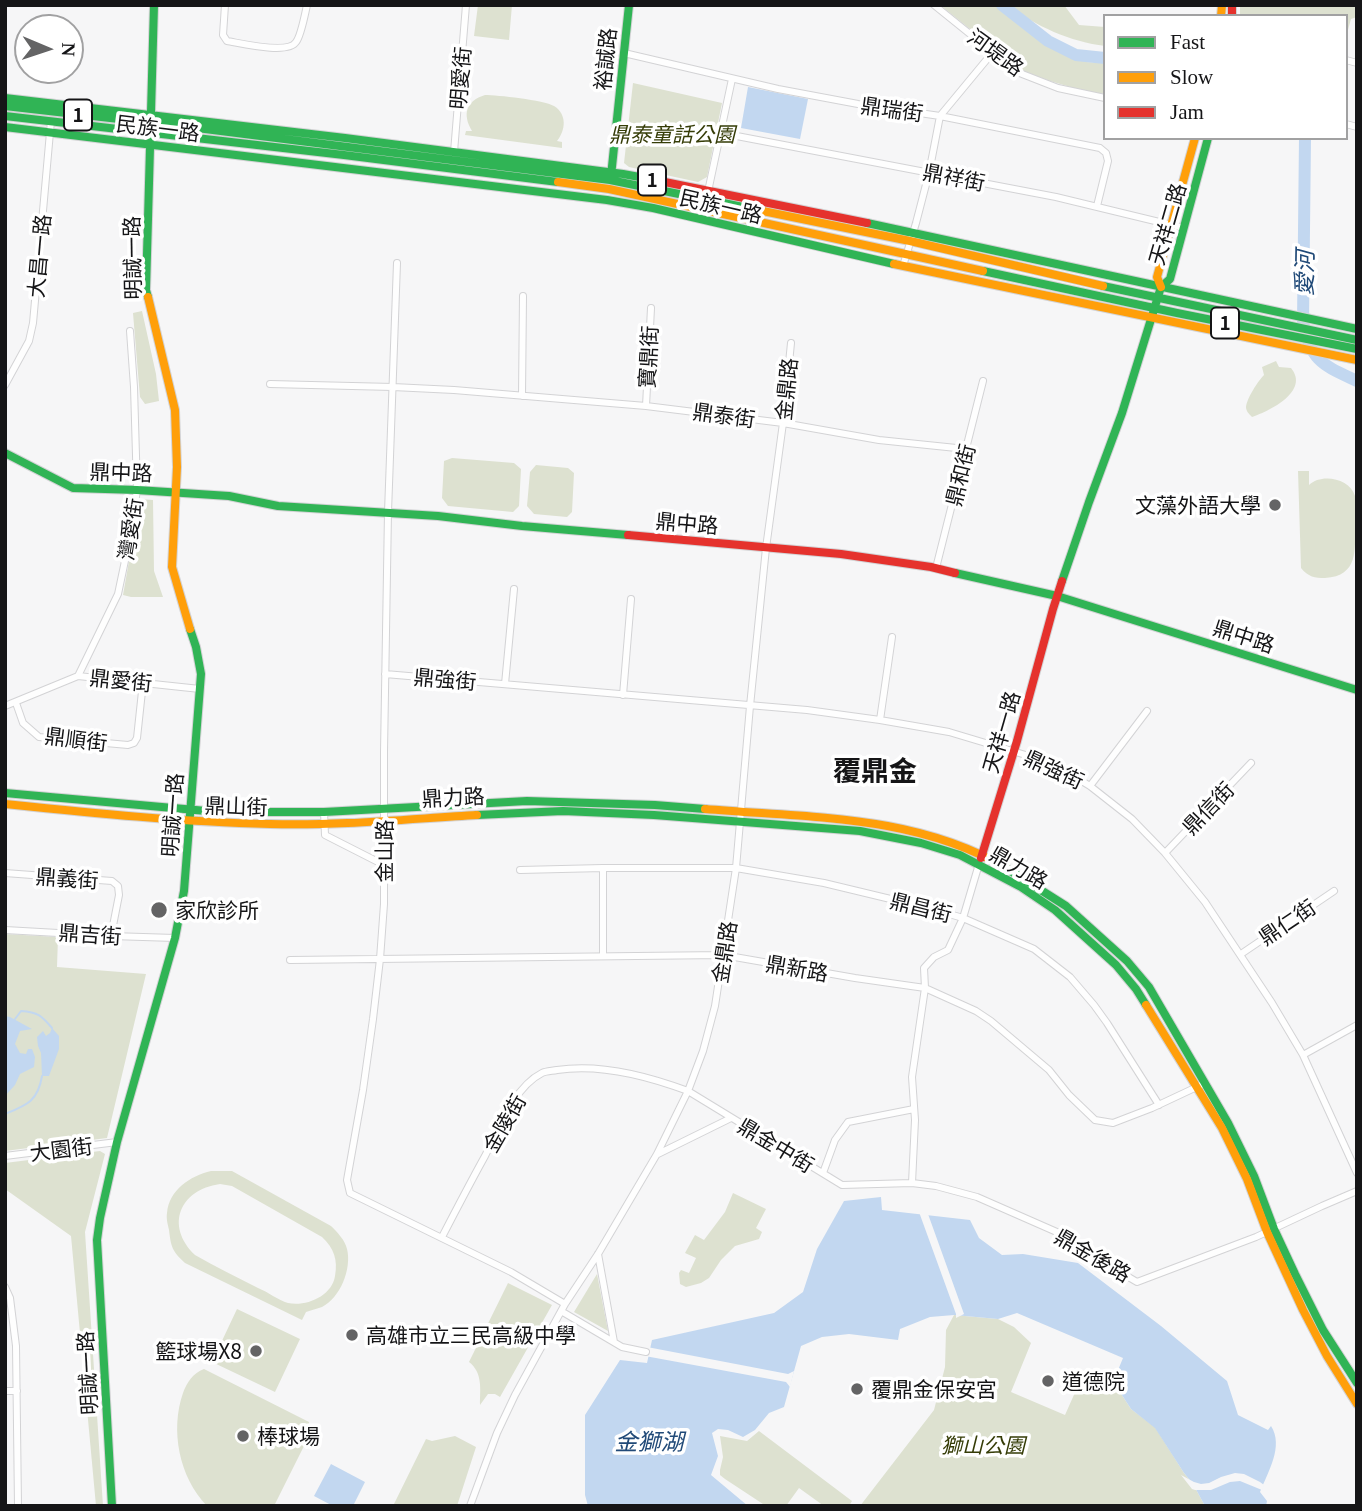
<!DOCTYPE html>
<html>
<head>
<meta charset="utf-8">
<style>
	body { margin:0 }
	#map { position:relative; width:1362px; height:1511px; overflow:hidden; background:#f6f6f7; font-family:Georgia,serif }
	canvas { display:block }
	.frame { position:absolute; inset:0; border:7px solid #151517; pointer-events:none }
	.legend { position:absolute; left:1103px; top:14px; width:245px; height:126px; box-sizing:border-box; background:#fff; border:2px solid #a1a1a2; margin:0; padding:9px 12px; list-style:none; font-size:21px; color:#151517 }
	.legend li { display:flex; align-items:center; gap:14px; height:35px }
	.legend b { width:35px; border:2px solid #a1a1a2 }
	.north { position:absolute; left:14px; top:14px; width:70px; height:70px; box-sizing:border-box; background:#fff; border:2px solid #a1a1a2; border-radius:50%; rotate:92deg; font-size:19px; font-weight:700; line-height:28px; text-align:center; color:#151517 }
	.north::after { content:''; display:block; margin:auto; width:24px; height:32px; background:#646465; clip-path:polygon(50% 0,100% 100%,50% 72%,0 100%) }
</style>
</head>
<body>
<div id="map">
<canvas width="1362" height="1511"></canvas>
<div class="frame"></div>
<ul class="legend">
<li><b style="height:9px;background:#30b455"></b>Fast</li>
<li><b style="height:9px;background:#ff9f0a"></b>Slow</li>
<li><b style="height:9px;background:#e5322d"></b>Jam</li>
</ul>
<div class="north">N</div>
</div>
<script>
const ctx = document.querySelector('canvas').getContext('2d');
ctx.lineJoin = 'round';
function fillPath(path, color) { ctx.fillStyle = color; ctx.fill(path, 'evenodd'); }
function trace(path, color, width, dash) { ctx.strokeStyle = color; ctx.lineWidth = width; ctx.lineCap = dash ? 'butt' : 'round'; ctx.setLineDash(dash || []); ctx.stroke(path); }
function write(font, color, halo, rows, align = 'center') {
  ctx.font = font + ' Georgia,"Noto Sans TC",serif'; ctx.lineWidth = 7; ctx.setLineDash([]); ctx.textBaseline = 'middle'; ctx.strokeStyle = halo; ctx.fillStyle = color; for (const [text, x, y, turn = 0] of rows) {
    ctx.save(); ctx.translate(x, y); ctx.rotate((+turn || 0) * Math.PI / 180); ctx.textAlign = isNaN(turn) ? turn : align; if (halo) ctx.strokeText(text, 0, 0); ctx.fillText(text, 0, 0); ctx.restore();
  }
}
const green = new Path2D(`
	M478,5h34l-3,35 -35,-4z
	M940,5h55l49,39 42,18 19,1v31l-21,-3 -34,-10 -29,-11z
	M1008,5h56l15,20 26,2v19c-34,-4 -70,-20 -97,-41z
	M1240,5h117v12l-6,2 -5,18v-21h-106z
	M633,83l89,20 -15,74 -9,5 -69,-15 -5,-4z
	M485,95c12,0 59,5 69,11 13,8 12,24 3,35l5,1v6l-97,-13 1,-4h6c-10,-17 -6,-30 13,-36z
	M142,311l14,63 3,27 -14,3 -5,-7 -7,-84z
	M1276,361l3,6 12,1c19,23 -21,43 -39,49 -3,-3 -6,-6 -6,-10 1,-9 12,-26 18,-32l-2,-8z
	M452,458l62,5 7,6 -2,37 -6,6 -65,-6 -6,-8 2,-37z
	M536,465l32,3 6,5 -2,39 -5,5 -33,-3 -7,-8 3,-34z
	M1298,471h11v14c12,-12 41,-7 46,11 2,8 0,19 0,28 0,25 4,52 -30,54 -10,0 -17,-1 -24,-10z
	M140,499l13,1 1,71 9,26h-32l-8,-2z
	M5,934l53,3 -1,30 89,7 -39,164 -102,13z
	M100,1151l5,3 -20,78 18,274h-7l-25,-270 -66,-47v-26z
	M211,1171h21l99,55c6,6 14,14 16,23 5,20 -7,49 -25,58 -5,2 -11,3 -16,5l-4,8 -117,-57c-13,-12 -14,-16 -16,-33 -1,-5 -3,-11 -2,-17 2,-23 23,-37 44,-42zM220,1184l12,2 90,51c12,11 16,23 13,39 -3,20 -29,31 -47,27 -10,-3 -20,-11 -30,-15 -21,-11 -42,-21 -63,-33 -30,-29 -16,-65 25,-71z
	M733,1193l33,16 -10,19 6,4 -3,7 -24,7 -14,14 -12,18 -8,5 -15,4 -6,-3 -1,-11 2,-3 8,3 7,-15 -11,-5 10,-18 9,5 21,-28z
	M597,1274l11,57 -34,-19z
	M508,1283l44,22 -52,92 -5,-3h-7l-8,11c0,-16 3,-32 -11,-43z
	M237,1309l63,30 -25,53 -63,-30z
	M954,1315l44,4 16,8 17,16 -20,49 54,23 20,-45 19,7 12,9 15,23 24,18 29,46 9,11 12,22h-345l74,-96 11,-43 1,-37z
	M204,1369l105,53 -1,16 -34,68h-67c-28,-29 -37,-76 -24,-113 4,-11 10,-20 21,-24z
	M759,1431l93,70 -3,5h-25l-25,-18 -13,18h-20l-41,-27 -5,-4v-5l3,-13 -3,-21 27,5z
	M455,1436l21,11 -19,59h-64l33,-67 6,2z`);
const water = new Path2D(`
	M748,87l60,12 -8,40 -59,-11z
	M5,1016l5,1 22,12 -12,2 -5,13 5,9 6,1 2,-5h4l3,8 -1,10 -14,7 -5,11 -10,11z
	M52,1028l7,8v13l-10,27h-7l-1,-23 -3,-7 -1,-9 6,-6 3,5 4,-3z
	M881,1197l1,13 88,10 9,18 23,17 21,-1 55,9 83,63 66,55 11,34 30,15 3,-4c13,20 -3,46 -11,66l7,9 -1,5h-61l-12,-22 -9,-11 -29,-45 -24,-19 -15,-23v-11l7,-17 -106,-45 -19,6 -44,-4 -24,2 -30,12 -2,11 -49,-6 -27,3 -21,9 -17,61 -15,6 -14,17 -12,7 -15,-7 -10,-1 -6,4 6,23 -7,19 37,31h-160l-3,-11v-80l35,-55 27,3 5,-23 122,-27 29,-21 14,-43 27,-48z
	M331,1464l34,18 -12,24h-20l-19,-10z`);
const pier = new Path2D(`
	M919,1212l9,2 36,100 -8,4v-4z
	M647,1347l141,27 6,-3 -4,16 -4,-5 -141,-26z
	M1235,1473l9,1 16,8 4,3 -2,5 -22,-9 -10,1 -19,8h-16l-3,-1 -11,-14 13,7 7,2 8,-1 12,-6z`);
const stream = new Path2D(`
	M15,1019l6,-8c17,1 21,5 31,17
	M5,1114c22,-9 33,-13 37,-38`);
const river = new Path2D(`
	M1002,5l46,36 28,14 29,3
	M1305,138l-2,184c8,40 20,43 54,59`);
const street = new Path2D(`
	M225,5l-2,30 4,6c13,2 61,14 69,1 5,-6 9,-28 11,-37
	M934,5l83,67 41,16 47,10
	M624,53l154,36 80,15 82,12 160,32 6,5 2,8 -11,45
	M1346,60l11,3
	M1346,124l11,3
	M721,133l335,64 128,31
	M454,152l12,-147
	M706,201l26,-122
	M397,263l-9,249 -4,240v152l-4,55 -7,60 -10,71 -16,90 3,13 161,79 54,32
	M903,266l13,-43 13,-50 11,-57 53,-64
	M270,384l123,3 61,3 192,16 137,17 96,17 87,9
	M5,385l24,-44 4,-18 18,-202
	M522,396l1,-100
	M646,406l5,-98
	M936,568l47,-187
	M385,674l422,36 73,10 69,12 90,27 31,15 20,12 42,33 33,34 40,49 67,101 31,52 54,118
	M78,676l40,-82 12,-57 7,-47 -3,-103 -4,-56
	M505,684l9,-95
	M623,695l8,-96
	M16,703l7,20 16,14 89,8 6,-2 3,-5 6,-56
	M5,706l73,-30 122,13
	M880,720l12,-83
	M1090,786l57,-75
	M324,812l1,23 59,30
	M1165,853l86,-90
	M603,868v88
	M520,870l83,-2h133l88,15 108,26 31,9 71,31 36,28 24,28 13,18 52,82
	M5,873l107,8 6,5 1,9 -8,41
	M5,930l106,6 64,2
	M1241,954l93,-63
	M290,960l433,-5 132,23 70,10 51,23 15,10 58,49 20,25 26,25 18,3 39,-15 49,-23
	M1303,1055l54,-30
	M658,1154l73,-36
	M5,1156l112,-14
	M823,1173l12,-33 13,-18 66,-13
	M912,1183l3,-63 -3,-43 13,-89 -1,-20 10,-11 14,-7 15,-32 16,-54
	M442,1237c14,-27 28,-54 43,-81 13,-26 29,-69 57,-83 4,-2 10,-2 15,-3 44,-7 91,6 131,21l154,94 70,-2 24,3 41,11 82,36 35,24 43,25 119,-45 66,-31 35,-15
	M598,1254l16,88
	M5,1287l5,11 6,48 2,160
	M561,1311l61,36 24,5
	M5,1391h12
	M470,1506l27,-73 18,-38 50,-91 33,-50 59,-100 31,-63 15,-40 12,-45 21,-138 14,-162 16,-158 17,-125 8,-80`);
const fast = new Path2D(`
	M5,98l340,40 278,36 22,4
	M5,106l184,21 421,53 138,28
	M5,116l339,39 214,27
	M5,127l602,73 46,8 241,56
	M611,176l18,-171
	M867,223l490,106
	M983,271l194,42 180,36
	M1103,286l254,54
	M1161,287l9,-8 38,-141
	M148,297l-2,-7 8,-285
	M5,453l68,35 64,2 92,6 49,10 160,10 84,10 106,9
	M955,573l102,23 300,94
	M1062,581l27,-79 33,-89 39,-126
	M5,793l213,19h106l203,-11 128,4 50,4
	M477,815l86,-4 91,4 206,16 61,12 39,12 61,32 34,23 61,55 20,24 10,16
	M1006,868l60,38 61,55 22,26 79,136 26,53 20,53 21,45 28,56 34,53
	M112,1506l-15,-266 3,-22 17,-76 58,-204 9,-47 17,-217 -5,-27 -6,-18`);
const slow = new Path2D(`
	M1221,16l1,-11
	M558,182l51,7 374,82
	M748,208l162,33 193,45
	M894,264l463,96
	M1161,287l-4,-10 38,-139
	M148,297l27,113 2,57 -5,100 18,62
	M5,804c88,9 176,18 265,20 69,2 138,-5 207,-9
	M705,809c103,9 209,5 301,59
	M1146,1005l76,123 25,51 20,53 36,78 24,46 30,48`);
const jam = new Path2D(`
	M1232,5v11
	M645,178l222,45
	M628,535l213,19 90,13 24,6
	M981,858l36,-117 36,-132 9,-28`);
const markers = [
	[1275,505,7,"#646465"],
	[159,910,9,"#646465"],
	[352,1335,7,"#646465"],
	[256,1351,7,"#646465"],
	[1048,1381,7,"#646465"],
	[857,1389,7,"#646465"],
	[243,1436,7,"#646465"]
];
const shields = [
	[78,115,28],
	[652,180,28],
	[1225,323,28]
];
const shieldNames = [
	["1",78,115],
	["1",652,180],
	["1",1225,323]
];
const streetNames = [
	["河堤路",996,52,36],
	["裕誠路",605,59,-84],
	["明愛街",460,78,-85],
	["鼎瑞街",892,109,8],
	["民族一路",158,128,7],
	["鼎祥街",954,177,11],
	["民族一路",721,206,13],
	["天祥二路",1167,224,-74],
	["大昌一路",39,256,-85],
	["明誠一路",132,258,-91],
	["寶鼎街",648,357,-87],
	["金鼎路",786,389,-84],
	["鼎泰街",724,415,8],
	["鼎中路",121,472,2],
	["鼎和街",960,475,-76],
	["鼎中路",687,523,5],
	["灣愛街",130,529,-81],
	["鼎中路",1244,636,18],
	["鼎強街",445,679,5],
	["鼎愛街",121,680,6],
	["天祥一路",1001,732,-74],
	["鼎順街",76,739,7],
	["鼎強街",1054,769,25],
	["鼎力路",453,797,-3],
	["鼎山街",236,806,2],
	["鼎信街",1208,808,-46],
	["明誠一路",172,815,-86],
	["金山路",384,851,-90],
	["鼎力路",1019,867,30],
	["鼎義街",67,878,4],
	["鼎昌街",921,907,14],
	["鼎仁街",1287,922,-34],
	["鼎吉街",90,934,4],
	["金鼎路",724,952,-81],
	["鼎新路",797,968,10],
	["金陵街",504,1123,-60],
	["鼎金中街",776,1145,31],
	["大園街",61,1149,-7],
	["鼎金後路",1093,1255,30],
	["明誠一路",87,1373,-93]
];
const parkNames = [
	["鼎泰童話公園",672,134],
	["獅山公園",983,1445]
];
const poiNames = [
	["文藻外語大學",1261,505,"right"],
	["家欣診所",175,910],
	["高雄市立三民高級中學",366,1335],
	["籃球場X8",242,1351,"right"],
	["道德院",1062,1381],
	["覆鼎金保安宮",871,1389],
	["棒球場",257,1436]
];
const waterNames = [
	["愛河",1304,273,-89],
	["金獅湖",649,1441]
];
const districtNames = [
	["覆鼎金",875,770]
];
fillPath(green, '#dde1d0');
fillPath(water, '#c2d7f0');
fillPath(pier, '#f6f6f7');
trace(stream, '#c2d7f0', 2);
trace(river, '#c2d7f0', 12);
trace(street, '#d3d3d5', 8);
trace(fast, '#d3d3d5', 10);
trace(slow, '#d3d3d5', 10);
trace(jam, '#d3d3d5', 10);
trace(street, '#fefefe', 6);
trace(fast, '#30b455', 8);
trace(slow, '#ff9f0a', 8);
trace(jam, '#e5322d', 8);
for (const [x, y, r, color] of markers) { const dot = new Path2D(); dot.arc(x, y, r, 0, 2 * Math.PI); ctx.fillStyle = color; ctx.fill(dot); trace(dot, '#fff', 2.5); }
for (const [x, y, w] of shields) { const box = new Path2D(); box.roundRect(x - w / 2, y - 15.5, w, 31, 5); ctx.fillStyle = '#fff'; ctx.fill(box); trace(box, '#151517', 2); }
write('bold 19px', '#151517', null, shieldNames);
write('21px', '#151517', '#fff', streetNames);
write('italic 21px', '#353c07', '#fff', parkNames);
write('21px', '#151517', '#fff', poiNames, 'left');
write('italic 23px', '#214a78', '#fff', waterNames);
write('bold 28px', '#151517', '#fff', districtNames);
</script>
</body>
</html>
